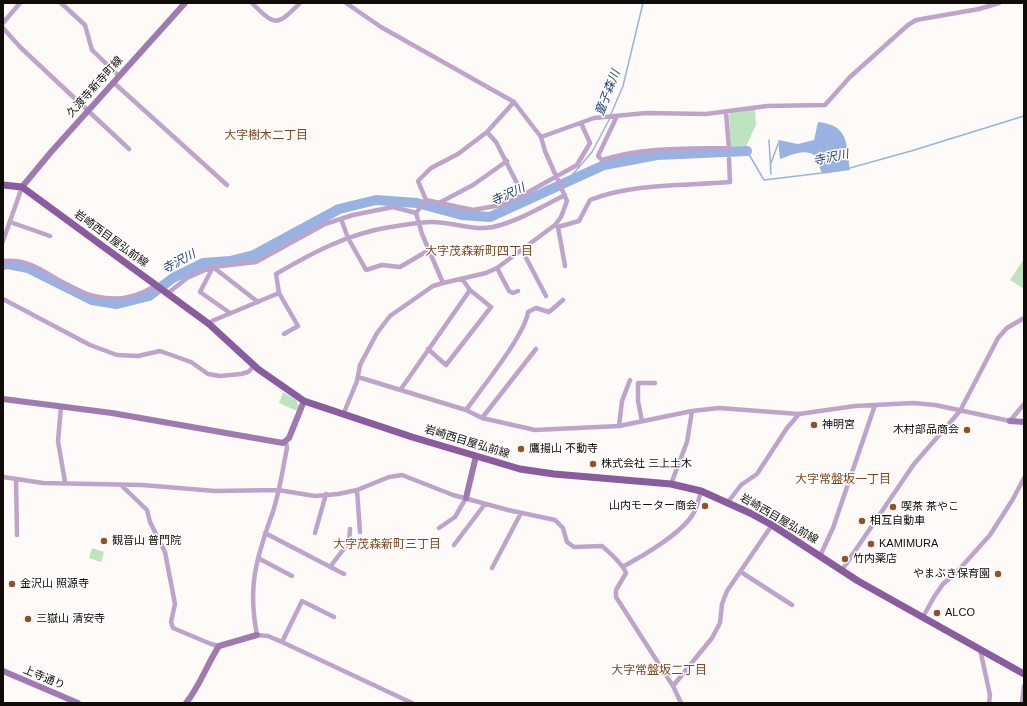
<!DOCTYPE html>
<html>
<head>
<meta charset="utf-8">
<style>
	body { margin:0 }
	#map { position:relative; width:1027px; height:706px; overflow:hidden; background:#fdfaf8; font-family:Helvetica,sans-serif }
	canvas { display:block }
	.frame { position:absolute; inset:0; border:4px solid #110c08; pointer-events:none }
</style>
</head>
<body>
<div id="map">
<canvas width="1027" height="706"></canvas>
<div class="frame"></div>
</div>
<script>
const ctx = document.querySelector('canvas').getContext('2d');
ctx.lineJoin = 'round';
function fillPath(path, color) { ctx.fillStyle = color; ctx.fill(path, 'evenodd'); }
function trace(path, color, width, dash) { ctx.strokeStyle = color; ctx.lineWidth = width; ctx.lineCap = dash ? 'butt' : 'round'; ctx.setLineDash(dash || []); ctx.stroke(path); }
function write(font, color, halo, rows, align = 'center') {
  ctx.font = font + ' Helvetica,"Noto Sans JP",sans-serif'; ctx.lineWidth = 3; ctx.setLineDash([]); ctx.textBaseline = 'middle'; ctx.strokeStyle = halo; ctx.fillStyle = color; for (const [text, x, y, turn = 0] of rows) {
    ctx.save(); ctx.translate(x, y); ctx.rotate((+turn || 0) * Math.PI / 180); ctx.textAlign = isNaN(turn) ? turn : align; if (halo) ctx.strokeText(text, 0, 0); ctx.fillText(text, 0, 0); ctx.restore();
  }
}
const green = new Path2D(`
	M755,109l1,16 -10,21 -15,1 -2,-32 2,-3z
	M1024,259v30l-14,-9z
	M283,392l13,8 3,6 -2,5 -18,-8z
	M92,548l12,4 -3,10 -12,-4z`);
const water = new Path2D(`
	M818,122c32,3 28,23 32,48l-28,4 -6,-17c-9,-10 -25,-2 -36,2l-2,-19 20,4 16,-4z`);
const stream = new Path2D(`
	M611,114l12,-28 20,-83
	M769,140l2,34
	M747,151l17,29 58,-7
	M771,163l7,-19
	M850,168l61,-17 113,-35
	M568,180l24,-28 18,-34`);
const river = new Path2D(`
	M3,265l5,-1 20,4 64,32 25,4 32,-8 24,-18 30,-15 27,-2 24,-6 85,-46 37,-9 41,3 45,12 28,2 114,-52 53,-10 90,-4`);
const street = new Path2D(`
	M61,3l24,22 7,25 27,26
	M252,3c23,23 24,24 48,0
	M3,23l17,-20
	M3,28l18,20 108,101
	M113,82l114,103
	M617,116l-19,40 4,4c40,-13 85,-11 127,-12l-3,-36
	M487,132l9,10 27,53
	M541,137l53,-19 52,-5 60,1 61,-8 58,-1 25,-28 58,-52 8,-5 63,-11 20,-6
	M426,200l47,10 28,-5 22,-10 54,-30 13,-22 -9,-20
	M426,200l-8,-19 13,-13 27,-14 29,-22 27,-30
	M439,203l34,-18 34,-24
	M416,213l6,21 21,49
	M416,213l10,-13
	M341,219l7,19 18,32 16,-5 18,2 29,-17
	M10,222l40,14
	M555,225l3,2 21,-6 11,-21c43,-17 94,-14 140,-18l-1,-23
	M558,227l7,39
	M3,241l19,-54
	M522,250l24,46
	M3,261c33,-3 49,19 76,30 26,11 53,10 77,-6
	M497,268l12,23 4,2 5,-2
	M279,293l19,33 -14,8
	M167,294l20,-16 18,-8 8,-3 43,-5 69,-38 28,-9 40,-8 23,6
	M3,299l87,46 27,10 21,1 22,-5 31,11 17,12 12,2 21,-2 7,-2 6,-6
	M230,313l-30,-21 13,-25 45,35
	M209,324l3,-3 67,-28 -3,-19c36,-21 71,-40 114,-47 13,-2 29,-5 42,-5 21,0 40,9 61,5 24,-5 50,-21 72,-32
	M428,349l18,16 45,-58 -21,-17 -8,-11
	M358,377l108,33 16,8 53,12 84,-4 73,-15 27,-3 80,6 56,-8 58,-3 22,2 75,16 14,-17
	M401,389l69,-99
	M61,407l-3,34 7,41
	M466,410c15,-21 59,-75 62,-98l8,-4 13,4 14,-12
	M343,415l14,-34 3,-16 17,-32 13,-17 43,-30 10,-3 43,-10 11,-5 58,-43 6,-8 6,-16 -22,-50 -4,-14 -27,-35 -133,-75 -35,-24
	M482,418l54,-69
	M642,421l-4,-20v-18h17
	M619,426l3,-25 8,-21
	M286,442l1,6c-5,24 -8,49 -17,72 -15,43 -22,69 -13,115l11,1 14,6 130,61
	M3,477l40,6 99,2 73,6 63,-1 37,6 23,-2 19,-4 32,-13 13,-2 51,20 55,15 47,10 8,8 4,14 7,5 28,-1c8,7 21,18 24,27l-10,17v7l57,89
	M16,479l1,56
	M671,484l16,-42 5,-31
	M121,485l26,25 3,12 15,30 10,52 -4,18 2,6 38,16 8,2
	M357,490l3,42
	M728,502l13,-17 16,-11 30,-46 12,-14
	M439,528l16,-11 11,-19
	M265,533l79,41
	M315,533l11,-39
	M454,545l31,-41
	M820,556l13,-28 42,-123
	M258,558l34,18
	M624,566c19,-10 58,-33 69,-52 4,-6 6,-16 8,-23
	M330,567l19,-25 1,-13
	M492,568l29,-55
	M842,570l72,-106 46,-53 38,-73 9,-10 17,-10
	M741,572l51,33
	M923,617l11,-20 9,-13 12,-10 35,-39 23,-36 11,-21
	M282,642l20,-41 32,16
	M980,649l10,46 -1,8
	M681,703l-8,-17 39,-48 8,-15 2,-19 5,-13 45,-66
	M1022,703l2,-17`);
const secondary = new Path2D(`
	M22,187l29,-35 134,-149
	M3,399l109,14 171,30 6,-5 15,-37
	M1010,421l14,1
	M466,498l10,-42
	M3,671l75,32
	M186,703c14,-17 21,-39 33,-57l38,-11`);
const primary = new Path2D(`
	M3,185l19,2 187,137 49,45 46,32 108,36 108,32 34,5 117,10 30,7 49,22 22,12 86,56 166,93`);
const markers = [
	[814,425,4,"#955025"],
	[967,430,4,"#955025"],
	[521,449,4,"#955025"],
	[593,464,4,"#955025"],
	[705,506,4,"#955025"],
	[893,507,4,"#955025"],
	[862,521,4,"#955025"],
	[104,541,4,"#955025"],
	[871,544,4,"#955025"],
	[845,559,4,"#955025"],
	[998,574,4,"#955025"],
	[12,584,4,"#955025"],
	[937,613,4,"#955025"],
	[28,619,4,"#955025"]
];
const streetNames = [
	["久渡寺新寺町線",95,87,-48],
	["岩崎西目屋弘前線",111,239,36],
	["岩崎西目屋弘前線",467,442,17],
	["岩崎西目屋弘前線",779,519,30],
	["上寺通り",44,678,23]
];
const poiNames = [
	["神明宮",822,425],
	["木村部品商会",959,430,"right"],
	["鷹揚山 不動寺",529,449],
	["株式会社 三上土木",601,464],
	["山内モーター商会",697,506,"right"],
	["喫茶 茶やこ",901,507],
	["相互自動車",870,521],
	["観音山 普門院",112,541],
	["KAMIMURA",879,544],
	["竹内薬店",853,559],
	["やまぶき保育園",990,574,"right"],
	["金沢山 照源寺",20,584],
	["ALCO",945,613],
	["三嶽山 清安寺",36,619]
];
const waterNames = [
	["童子森川",608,93,-69],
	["寺沢川",831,158,-12],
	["寺沢川",508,195,-24],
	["寺沢川",179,262,-28]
];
const neighbourhoodNames = [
	["大字樹木二丁目",266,136],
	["大字茂森新町四丁目",479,252],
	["大字常盤坂一丁目",843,480],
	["大字茂森新町三丁目",387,545],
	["大字常盤坂二丁目",659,671]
];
fillPath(green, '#bde3c1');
fillPath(water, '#98b3e2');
trace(stream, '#98b3e2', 1.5);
trace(river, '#98b3e2', 10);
trace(street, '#bea4ca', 4.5);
trace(secondary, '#9f7ab1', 6);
trace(primary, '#895b9f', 7);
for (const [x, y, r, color] of markers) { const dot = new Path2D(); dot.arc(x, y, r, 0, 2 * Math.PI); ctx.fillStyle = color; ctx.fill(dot); trace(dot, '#fff', 1.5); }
write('11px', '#110c08', '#fff', streetNames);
write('11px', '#110c08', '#fff', poiNames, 'left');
write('italic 12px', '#22427b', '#fff', waterNames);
write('12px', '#83451d', '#fff', neighbourhoodNames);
</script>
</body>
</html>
